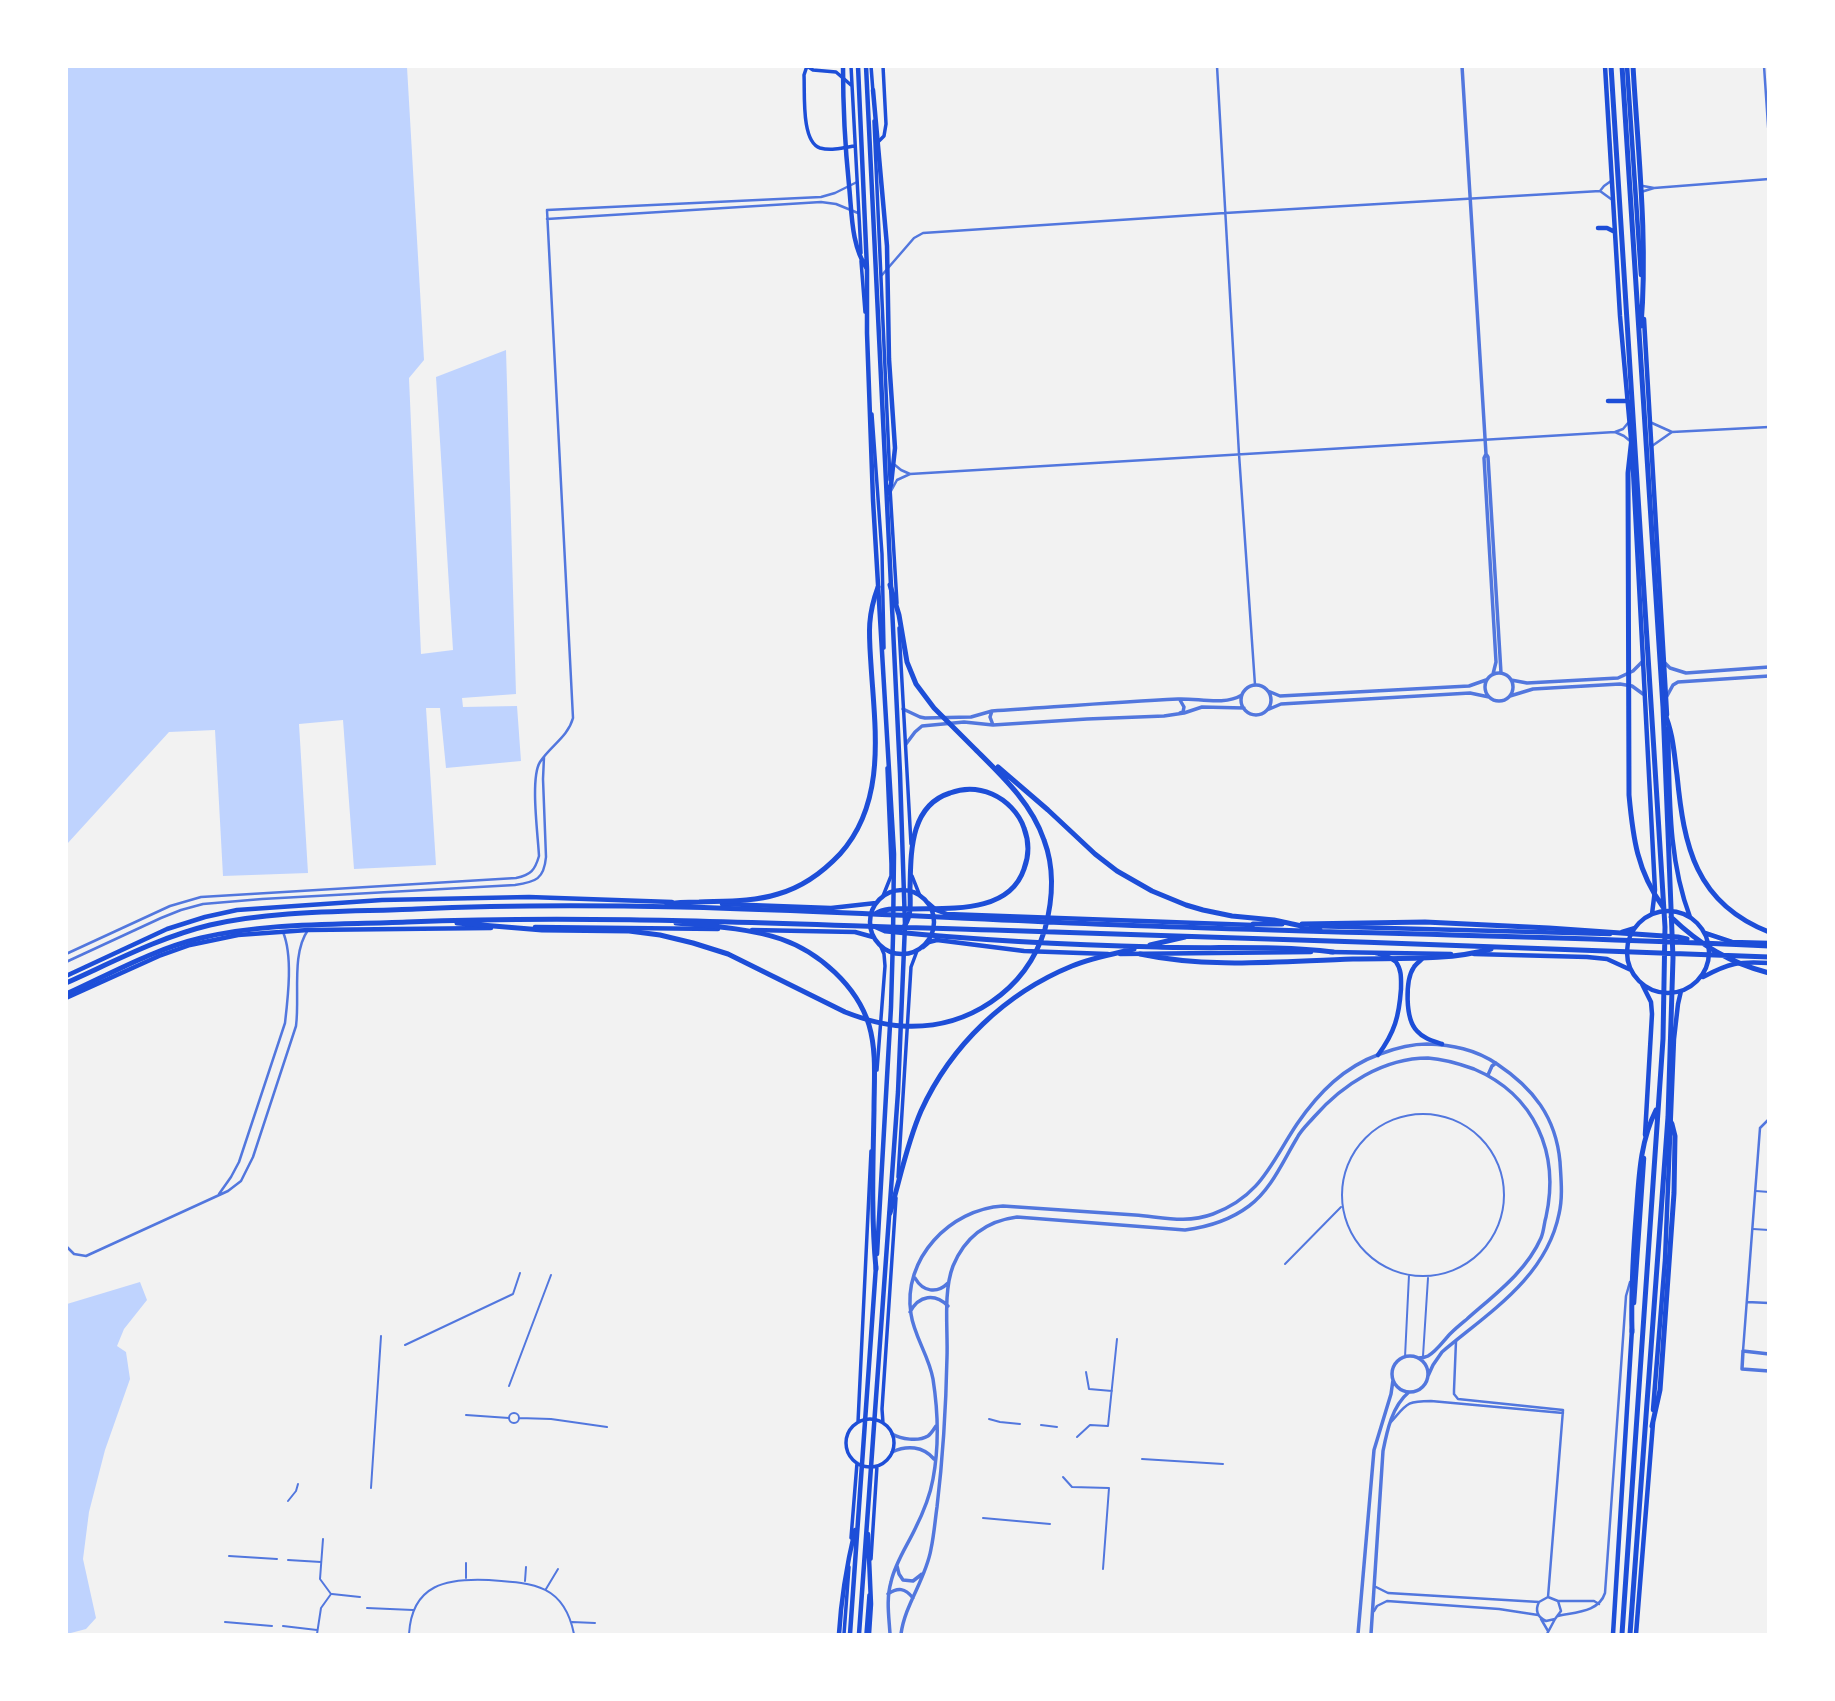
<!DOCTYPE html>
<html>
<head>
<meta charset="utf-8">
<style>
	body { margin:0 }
	#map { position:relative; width:1835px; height:1701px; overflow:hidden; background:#f2f2f2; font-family:Bitter,serif }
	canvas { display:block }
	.frame { position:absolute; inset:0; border:68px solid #fff; pointer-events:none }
</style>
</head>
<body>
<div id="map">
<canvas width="1835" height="1701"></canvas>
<div class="frame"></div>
</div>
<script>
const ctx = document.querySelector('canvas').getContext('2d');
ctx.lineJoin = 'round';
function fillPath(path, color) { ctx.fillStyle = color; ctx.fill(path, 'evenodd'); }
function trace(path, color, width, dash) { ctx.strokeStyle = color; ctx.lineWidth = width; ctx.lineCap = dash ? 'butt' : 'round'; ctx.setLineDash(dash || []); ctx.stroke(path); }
const water = new Path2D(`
	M67,66l340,1 17,293 -15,18 12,276 32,-4 -17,-273 70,-27 10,344 -54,4 1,9 54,-1 4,55 -75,7 -6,-60h-14l10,157 -82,4 -11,-149 -44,4 9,149 -85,3 -8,-146 -46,2 -102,112z
	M140,1282l7,18 -23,29 -7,17 9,6 4,27 -25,71 -16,62 -6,47 13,59 -10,11 -19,5v-330z`);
const service = new Path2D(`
	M1756,1191l13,1
	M1753,1229l16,1`);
const pedestrian = new Path2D(`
	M1342 1195a81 81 0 1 1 162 0a81 81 0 1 1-162 0Z
	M1285,1264l56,-57
	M405,1345l108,-51 7,-21
	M1423,1356l5,-78
	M1405,1357l4,-82
	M1086,1372l3,17 23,2
	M509,1386l42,-111
	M509 1418a5 5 0 1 1 10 0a5 5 0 1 1-10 0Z
	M466,1415l43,3
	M519,1418l32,1 56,8
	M989,1419l11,3 20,2
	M1041,1425l16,2
	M1077,1437l13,-12 18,1 9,-87
	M1142,1459l81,5
	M1063,1477l9,10 37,1 -6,81
	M371,1488l10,-152
	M288,1501l8,-10 2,-7
	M983,1518l67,6
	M229,1556l48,3
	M288,1560l33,2
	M466,1578v-15
	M525,1581l1,-14
	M546,1589l12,-20
	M332,1594l28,3
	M367,1608l46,2
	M225,1622l47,4
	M572,1622l23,1
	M283,1626l34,4
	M317,1634l4,-26 10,-14 -11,-15 3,-40
	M409,1634c3,-50 38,-56 80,-54 44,3 75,4 85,54`);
const minor = new Path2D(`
	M1217,66l22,388 16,231
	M1764,66l5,74
	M1643,186l11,2 115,-9
	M1600,191l11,8
	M1641,192l13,-4
	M547,219l274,-17 15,2 22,9
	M882,275l32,-37 9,-5 302,-20 375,-22 4,-5 7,-5
	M1652,423l20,9 97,-5
	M1615,432l9,4 6,5
	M1652,446l20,-14
	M895,465l6,5 9,4
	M891,491l6,-11 13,-6 705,-42 8,-3 5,-6
	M66,954l104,-48 31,-9 315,-19c15,-3 19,-8 23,-22 -1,-21 -9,-78 1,-94 10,-16 28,-25 33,-44l-26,-508 274,-13 14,-4 22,-11
	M66,962l95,-44 20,-8 22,-6 59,-5 253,-14c21,-3 29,-6 31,-28l-3,-78 1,-22
	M219,1194l12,-17 8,-15 46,-139c3,-26 8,-67 -2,-91
	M66,1246l8,8 12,2 142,-65 13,-10 12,-24 43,-131c4,-29 -5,-72 12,-96
	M1747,1302l22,1
	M1456,1341l-2,49v4l4,5 105,11 -15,187
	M1743,1351l17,-223 9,-9
	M1391,1422c16,-18 15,-21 40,-21l132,12
	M1376,1587l12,6 151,9
	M1558,1601l3,10 -6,8 -9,2c-9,-4 -11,-11 -7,-19l9,-5 10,4h36l5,3
	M1374,1611l3,-5 10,-5 112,8 39,6
	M1558,1616c18,-4 41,-4 47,-23l21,-297 4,-14
	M1541,1619l7,12
	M1547,1634l8,-15`);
const tertiary = new Path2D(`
	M1462,66l24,388 -2,4 12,204 -3,12
	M1486,454l2,3 13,216
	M1665,663l5,5 16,5 83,-6
	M1485 687a14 14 0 1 1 28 0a14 14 0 1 1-28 0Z
	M1511,680l16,3 91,-5 15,-7 9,-9
	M1241 700a15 15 0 1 1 30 0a15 15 0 1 1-30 0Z
	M1268,691l12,5 189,-10 17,-6
	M1510,696l23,-7 87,-5 12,2 11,8
	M1667,696l6,-11 5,-3 91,-6
	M903,709l17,8 5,1 46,-1 21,-6c62,-4 124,-9 186,-12 20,-1 46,7 64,-4
	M1267,710l14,-6 189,-11 19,4
	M992,711l-2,6 3,8
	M1180,713l3,-1 1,-5 -4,-7
	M906,744l9,-12 7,-6 42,-4 29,3 94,-6 77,-3 20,-3 18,-6 42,1
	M1488,1075l4,-9 4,-3
	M915,1278c8,14 22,16 33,5
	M910,1312c9,-17 25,-19 38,-6
	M1769,1354l-26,-3 -1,18 27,2
	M1392 1374a18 18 0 1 1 36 0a18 18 0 1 1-36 0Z
	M892,1434c9,5 26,8 36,2 3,-2 6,-7 8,-10
	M892,1452c15,-7 31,-6 42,7
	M897,1566l2,8 4,6 10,1 9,-7
	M888,1594c10,-7 17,-6 25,4
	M890,1634c-1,-17 -4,-35 1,-52 4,-19 16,-36 24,-53 8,-16 15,-33 18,-50 6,-32 5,-68 0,-100 -4,-23 -19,-43 -22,-65 -9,-55 39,-105 92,-108 44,3 88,6 132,9 27,2 51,9 78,-1 48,-18 58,-51 84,-90 22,-32 47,-57 83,-70 16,-6 30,-10 47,-10 25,1 48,5 70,20 36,24 59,53 63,98 1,17 3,35 -1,52 -13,64 -71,99 -117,138l-9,13 -5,11
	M901,1634c4,-30 25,-55 30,-85 3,-14 4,-28 6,-42 6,-50 9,-100 10,-150 1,-27 -4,-65 6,-91 12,-29 33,-45 64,-49l168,13c23,-3 44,-9 64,-24 22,-16 34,-45 48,-68 4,-8 11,-14 17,-21 28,-32 69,-59 114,-59 15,1 32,6 46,11 61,26 86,84 72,148 -2,6 -2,14 -5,21 -15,34 -47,57 -74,81 -6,5 -11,9 -16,14 -7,7 -14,18 -23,23 -2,1 -7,2 -10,2
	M1358,1634l16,-184 17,-56 2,-14
	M1371,1634l12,-183c4,-20 9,-45 26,-59`);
const secondary = new Path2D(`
	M807,66l-3,9c1,18 -3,67 16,73 11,3 23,0 34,-2
	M807,66l6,4 23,2 15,13
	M851,66l10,187
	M871,66l2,26
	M874,121l16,359
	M878,142l6,-6 2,-12 -3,-58
	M861,261l4,51
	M872,414l10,140 2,94
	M890,488l7,115
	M899,628l12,216
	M912,876l8,20
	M883,896l8,-20v-12l-4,-96
	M877,1070l8,-104 -1,-12 -3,-7
	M898,1177l13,-210 6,-16
	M846 1443a24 24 0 1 1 48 0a24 24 0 1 1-48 0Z
	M858,1422l13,-271
	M883,1423l-1,-14 14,-211
	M851,1538l6,-75
	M871,1559l6,-93
	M844,1634l5,-67
	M866,1634l3,-39`);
const primary = new Path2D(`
	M1605,66l15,250 11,123
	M1627,66l14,209
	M1598,228h9l8,4
	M1644,319l23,396
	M1608,401h20
	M1632,451l23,439 -3,24
	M1668,728c2,63 -1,129 22,189
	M870 922a32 32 0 1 1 64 0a32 32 0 1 1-64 0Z
	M928,903l8,7 11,4 306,11
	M722,904l109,4 45,-5
	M1627 952a41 41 0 1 1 82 0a41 41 0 1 1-82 0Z
	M1311,926l299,8
	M535,927l183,2
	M752,930l103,2 18,5
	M1622,932l13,-4
	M1705,933l27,9 37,1
	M923,947l6,-5 8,-2 87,11 84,3
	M1330,952l121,2
	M1376,953c7,2 15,4 20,9 6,8 5,18 5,27 -2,27 -6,43 -23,66
	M1120,954l191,-2
	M1474,954l113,3 20,2 24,11
	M1422,959c-2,2 -7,6 -8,8 -9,13 -9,52 3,64 7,8 16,10 25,13
	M66,976l101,-47 38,-12 32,-7 145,-10 147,-3 143,5
	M1703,977c26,-14 36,-16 66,-14
	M1642,984l9,18 1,12 -7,121
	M66,998l93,-42 31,-11 48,-10 70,-5 183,-2
	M1634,1303l10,-145
	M1653,1410l12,-150 9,-221 4,-35 3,-13
	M1613,1634l19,-305
	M1636,1634l17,-211`);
const trunk = new Path2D(`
	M843,66c0,40 2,80 6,119 3,29 2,60 18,84
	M858,66l9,203v64l6,167 21,354 -1,83 -2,70 -14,247
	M873,90l14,156 2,113 6,89 -4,37 -4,9
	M868,1534l3,70 -2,30
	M839,1634c2,-35 8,-70 16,-104
	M850,1634l26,-368
	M859,1634l39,-542 7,-167 -5,-152 -34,-707`);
const motorway = new Path2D(`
	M1611,66l54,861 -2,112 -41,595
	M1622,66l41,641 10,251 -5,159 -38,517
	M1633,66c5,86 15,174 8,260
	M1632,437l-4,36 1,322c4,43 8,76 34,112
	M890,585l9,30 8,47 9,22 18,24 40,40
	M1664,712c9,20 10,41 13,63 7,71 18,128 92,157
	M998,767l50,43 47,44 22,17 35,20 34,14 17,5 29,6 42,4 46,10
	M667,904c11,-2 21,-2 32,-2 26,-1 54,0 79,-8 25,-7 45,-22 62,-40 47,-52 35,-125 31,-189 -2,-31 -4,-48 7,-78
	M875,914c11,-7 23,-5 36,-5 38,-1 98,5 113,-40 5,-13 5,-28 0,-41 -5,-15 -18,-28 -32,-34 -14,-6 -29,-6 -42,-1 -41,13 -39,61 -40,96 0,12 2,25 -5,36
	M1671,917c29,28 59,46 98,56
	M457,923l85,7 87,1 31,4 33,8 35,11 117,58c18,7 37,13 57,14 65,4 124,-35 143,-97 8,-30 10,-60 -1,-89 -13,-38 -43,-65 -71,-93
	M676,923c34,3 72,5 105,16 38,13 76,47 88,86 8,27 5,57 5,85 -1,53 -3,106 2,159
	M1253,924h29
	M1302,924l123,-2 124,6 129,9 9,2
	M876,927l9,4c90,9 181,14 272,16 59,2 117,-2 176,5
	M1150,945l35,-8
	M1140,954c70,15 143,7 213,5 46,-1 94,2 138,-10
	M66,983c47,-21 94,-46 144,-58 65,-15 139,-13 206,-16 218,-10 437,5 655,14 232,10 465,12 698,23
	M66,994c44,-20 88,-45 135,-56 67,-16 138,-13 206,-16 196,-8 391,3 586,8 259,8 517,17 776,27
	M890,1213c10,-34 17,-70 31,-102 30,-66 85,-118 151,-145 20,-8 41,-12 62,-17
	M1632,1332c-1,-38 1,-76 4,-115 3,-37 3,-73 20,-107
	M1652,1426l8,-36 14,-197 1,-57 -3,-12 -4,-7`);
fillPath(water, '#bfd3fe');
trace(service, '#5277de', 2);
trace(pedestrian, '#5277de', 2);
trace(minor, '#5277de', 2.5);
trace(tertiary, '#5277de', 3.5);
trace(secondary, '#1d4ed8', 3.5);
trace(primary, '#1d4ed8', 4.5);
trace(trunk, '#1d4ed8', 4.5);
trace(motorway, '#1d4ed8', 5);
</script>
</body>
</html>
